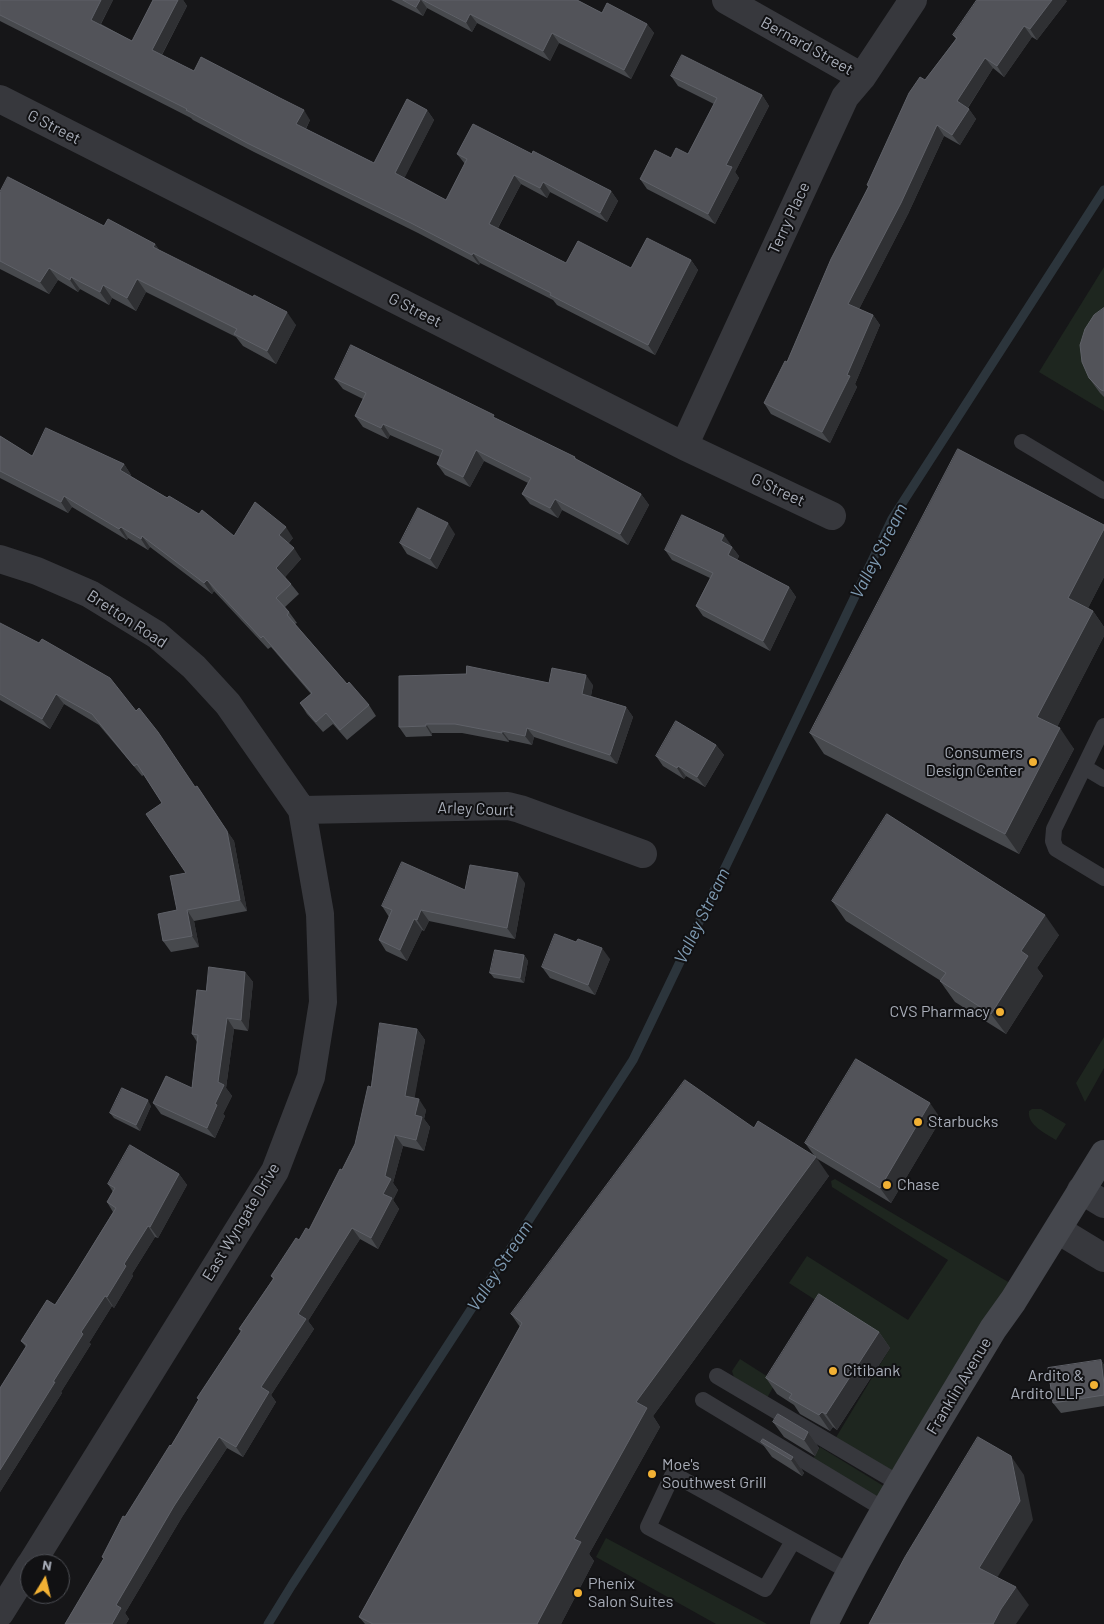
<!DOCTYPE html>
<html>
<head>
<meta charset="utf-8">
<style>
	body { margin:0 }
	#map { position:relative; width:1104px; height:1624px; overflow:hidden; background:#161618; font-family:Barlow,sans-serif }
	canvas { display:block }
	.north { position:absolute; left:20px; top:1554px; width:50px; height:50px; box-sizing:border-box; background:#111113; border:1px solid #4d4f55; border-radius:50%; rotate:9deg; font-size:14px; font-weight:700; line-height:20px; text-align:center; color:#a8adb8 }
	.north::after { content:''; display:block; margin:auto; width:18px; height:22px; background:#f2b134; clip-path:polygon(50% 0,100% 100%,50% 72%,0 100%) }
</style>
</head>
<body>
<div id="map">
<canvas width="1104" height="1624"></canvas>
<div class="north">N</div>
</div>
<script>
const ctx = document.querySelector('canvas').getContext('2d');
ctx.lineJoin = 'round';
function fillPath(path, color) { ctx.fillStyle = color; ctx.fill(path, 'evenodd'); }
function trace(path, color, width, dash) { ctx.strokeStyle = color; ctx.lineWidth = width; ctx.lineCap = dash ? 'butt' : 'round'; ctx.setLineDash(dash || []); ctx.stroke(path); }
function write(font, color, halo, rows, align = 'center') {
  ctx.font = font + ' Barlow,sans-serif'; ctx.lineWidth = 4; ctx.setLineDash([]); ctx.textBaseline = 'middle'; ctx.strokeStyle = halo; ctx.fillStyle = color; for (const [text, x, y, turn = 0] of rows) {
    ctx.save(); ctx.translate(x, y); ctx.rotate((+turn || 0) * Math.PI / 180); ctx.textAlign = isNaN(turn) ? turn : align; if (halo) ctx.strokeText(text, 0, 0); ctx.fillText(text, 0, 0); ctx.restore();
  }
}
const green = new Path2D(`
	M1104,267v144l-65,-39z
	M1104,1037v31l-19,34 -9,-19z
	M1032,1109h9l25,15 -10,16c-11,-7 -29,-15 -27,-29z
	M835,1179l185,110 -120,195 -68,-40 58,-96 -101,-65 18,-27 101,64 40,-60 -116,-73 -1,-6z
	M740,1359l36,23 -9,16 -33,-21 -2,-6z
	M820,1447l75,46 -10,17 -75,-46z
	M606,1538l161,86h-51l-120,-67z`);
const stream = new Path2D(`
	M268,1624l24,-39 341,-525 259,-541 212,-329`);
const lane = new Path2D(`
	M1022,442l82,49
	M1104,726l-50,103 -1,12 3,8 48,29
	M1084,767l20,12
	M717,1376l183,108
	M703,1400l182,110
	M793,1541l-28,48 -117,-62 25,-53 177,98`);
const street = new Path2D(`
	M726,0l136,77
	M0,99l684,347 148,70
	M684,446l161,-349 17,-20 51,-77
	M0,559l37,12 53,23 67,41 37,32 34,37 74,106 18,104 3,88 -12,75 -36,94 -244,393
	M302,810l206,-4 12,3 123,45
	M1081,1190l23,14
	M1058,1230l46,28
	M0,1613l30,-48`);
const secondary = new Path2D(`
	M824,1624c50,-102 111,-198 169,-295l20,-28 91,-147`);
const wall = new Path2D(`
	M0,0h113l-12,24 31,17 21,-41h30l4,6 -25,49 32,16 116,49 -4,9 68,34 53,-53 7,10 -30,58 42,22 19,-36 -8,-10h75l79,37 7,10 -11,21 -57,-30 -3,6 -26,-14 -23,44 68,35 65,5 60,-8 7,10 -43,85 -98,-50 -4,-5 -73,-37 -1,2 -61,-32 -164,-81 -61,-32 -2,-2 -191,-97z
	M391,0h186l25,13 45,11 7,9 -23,46 -72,-36 -9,18 -73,-38 -5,9 -45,-24 -4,8z
	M1067,1l-30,39 -5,-3 -28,40 -11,-9 -25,40 8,11 -16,26 -16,-9 -36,78 -49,95 14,6 7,10 -25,59 2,3 -27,56 -59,-29 -7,-11 23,-41 81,-175 -1,-2 58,-105 31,-41 -3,-4z
	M671,76l91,19 7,11 -34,66 4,6 -24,46 -68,-35 -7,-10 31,-21 17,-4 26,-50 -36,-18z
	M0,192l104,34 51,18 4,6 137,75 -20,39 -33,-18 -7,-9 -90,-45 -10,19 -24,-13 -3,7 -29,-16 -2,3 -20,-12 -9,14 -49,-25z
	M1104,308v89l-4,-4 -11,-15z
	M335,379l162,40 78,38 2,3 64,34 8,11 -21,40 -66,-35 -4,8 -28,-14 -8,-10 6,-11 -44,-22 -14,26 -25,-12 -8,-11 3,-7 -50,-22 -2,4 -25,-12 -8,-11 8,-17 -20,-10z
	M0,436l32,20 92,8 7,11 -1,1 104,60 59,2 -5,6 13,15 -16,18 6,7 8,10 -14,13 4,5 8,11 -2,1 52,60 22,21 7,11 -29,24 -14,-16 -10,8 -16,-18 -7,-11 11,-9 -40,-47 -3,2 -54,-58 -2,3 -62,-47 -2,3 -20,-12 -1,2 -55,-33 -4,6 -68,-35z
	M1104,525v52l-16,31 5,3 11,16v9l-47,91 17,22 -55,105 -195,-100 -14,-21z
	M455,534l-18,35 -30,-15 -7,-11z
	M731,545l-1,1 2,1 7,9 -2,4 52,27 7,10 -26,54 -67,-35 -7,-10 14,-28 -38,-18 -7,-10z
	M0,623l195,164 39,54 13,70 -53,10 5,26 -28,5 -8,-11 14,-31 9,-37 -24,-70 -18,-28 -2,1 -43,-51 -35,-21 -14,25 -50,-29z
	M466,674l83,9 44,2 -2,11 35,11 7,10 -16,47 -83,-27 -2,8 -23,-5v2l-47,-9h-30v3l-26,1 -7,-10z
	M716,745l8,10 -19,32 -19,-11 -2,3 -21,-13 -7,-10z
	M525,883l-10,56 -86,-18 -5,10 -2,-1 -15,31 -21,-10 -7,-11 10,-23 -7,-11 83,-16z
	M832,901l227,34 -22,33 6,8 -37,58 -51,-32 -15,-21h1l-95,-60z
	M524,955l4,6 -4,22 -30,-5 -4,-5z
	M610,959l-15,36 -45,-17 -8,-11z
	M245,972l8,10 -5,49 -14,-2 -8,59 6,8 -9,18 2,2 -10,22 -54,-24 -8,-11 39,-15 5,-46 -5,-8 14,-43z
	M417,1029l8,11 -11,58 12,12 -2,9 6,8 -6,24 -21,-5 -10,37 5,7 -5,10 6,9 -21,40 -18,-10 -52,82 6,8 -43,66 5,7 -33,55 -16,-9 -45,69 -57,96 4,6 -3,5h-61l39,-65 -2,-2 23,-40 46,-71 28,-46 -2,-2 44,-66 -2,-3 34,-50 -2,-3 28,-36 10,-10 33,-60 13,-26 16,-57z
	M151,1106l-11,25 -26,-13 -4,-5z
	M941,1119l-50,84 -75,-45 -11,-15z
	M754,1128l75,48 -176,240 7,11 -71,127 5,7 -33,63h-196l-6,-7 161,-290 -9,-13z
	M179,1174l8,11 -29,53 -3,-1 -23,37 1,2 -19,32 -2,-2 -23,37 2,1 -30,48 1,1 -62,99v-104l26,-41 -5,-6 34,-36 20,-31 38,-62 -6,-10 6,-10 -5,-8z
	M879,1332l11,16 -53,82 -4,-3 -3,4 -30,-17 -6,-9 -17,-11 -11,-16z
	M1101,1360l3,5v41l-43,7 -8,-10z
	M773,1422l35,10 11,16 -4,8 -31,-19z
	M761,1442l32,15 11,16 -2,3 -30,-19z`);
const shadedWall = new Path2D(`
	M101,0h12l-15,29 -7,-9z
	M178,0h5l4,6 -28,54 -7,-10z
	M420,0h1l6,8 -4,8 -7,-9z
	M1052,0h14l1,1 -30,39 -7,-11z
	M470,14l7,9 -5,9 -6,-10z
	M647,24l7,9 -23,46 -7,-9z
	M1024,26l8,11 -28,40 -7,-11z
	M552,33l7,10 -9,18 -7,-10z
	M985,58l8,10 -28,44 -8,-11z
	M762,95l7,11 -34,66 4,6 -24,46 -7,-10 18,-49z
	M969,109l7,10 -16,26 -8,-10z
	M304,110l6,10 -7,14 -7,-10z
	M427,110l7,10 -32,63 -7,-10z
	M937,125l7,11 -36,78 -52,101 -8,-11z
	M514,175l7,9 -26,49 -6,-9z
	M543,182l7,10 -3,6 -7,-10z
	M611,191l7,10 -11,21 -7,-9z
	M155,244l9,13 -11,-10z
	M473,253l7,10 -1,2 -7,-10z
	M691,260l7,10 -43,85 -7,-10z
	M49,268l9,12 -9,14 -9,-12z
	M71,277l9,12 -2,3 -8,-12z
	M137,279l9,13 -10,19 -9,-13z
	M103,285l9,13 -3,7 -9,-13z
	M287,312l9,13 -20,39 -9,-13z
	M873,315l7,10 -25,59 2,3 -27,56 -8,-11z
	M383,424l7,11 -2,4 -7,-11z
	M476,450l8,11 -14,26 -7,-10z
	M124,464l7,11 -4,6 -7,-11z
	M641,494l8,11 -21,40 -8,-11z
	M64,496l8,11 -4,6 -7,-11z
	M555,499l7,11 -4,8 -8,-10z
	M448,523l7,11 -18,35 -7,-10z
	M121,527l7,11 -1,2 -8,-11z
	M286,527l7,11 -7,8 -7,-11z
	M1104,529v48l-21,41 -15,-20z
	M724,535l7,10 -3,6 -7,-10z
	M142,536l8,11 -2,3 -7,-11z
	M732,547l7,9 -4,9 -7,-10z
	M294,548l7,11 -17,19 -8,-10z
	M207,580l7,11 -2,3 -8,-11z
	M789,587l7,10 -26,54 -7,-10z
	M1093,611l11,16v9l-52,101 -15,-20z
	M586,675l7,10 -4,19 -7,-10z
	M56,694l8,10 -14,25 -8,-10z
	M626,707l7,10 -16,47 -7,-9z
	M426,724l6,9v3l-6,-10z
	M527,728l7,9 -2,8 -7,-9z
	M1060,728l14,21 -55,105 -14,-20z
	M502,731l7,9v2l-7,-9z
	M716,745l8,10 -19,32 -8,-10z
	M678,766l8,10 -2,3 -7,-11z
	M197,786l37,55 13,70 -7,-11z
	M518,873l7,10 -10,56 -8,-11z
	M187,910l7,11 5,26 -7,-11z
	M421,910l8,11 -5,10 -7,-11z
	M1045,915l14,20 -22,33 6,8 -37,58 -15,-20 30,-63z
	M414,919l8,11 -15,31 -7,-11z
	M602,948l8,11 -15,36 -7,-10z
	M524,955l4,6 -4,22 -4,-5z
	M245,972l8,10 -5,49 -7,-11z
	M227,1018l7,11 -8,59 6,8 -9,18 2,2 -10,22 -8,-10 8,-24z
	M417,1029l8,11 -12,67 -8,-11z
	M419,1099l7,11 -2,9 6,8 -6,24 -8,-11 -1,-25z
	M148,1100l3,6 -11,25 -4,-6z
	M930,1103l11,16 -50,84 -11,-15z
	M395,1135l8,11 -10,37 5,7 -5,10 6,9 -21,40 -7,-11 12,-44 2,-18z
	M816,1157l13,19 -176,240 7,11 -71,127 5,7 -33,63h-24l37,-85 62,-137z
	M179,1174l8,11 -29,53 -8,-11z
	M148,1226l7,11 -23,37 1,2 -19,32 -7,-11 17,-33z
	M352,1228l8,11 -52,82 6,8 -43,66 5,7 -33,55 -7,-10 25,-60 37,-73z
	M105,1296l7,10 -23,37 2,1 -30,48 1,1 -62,99v-22l53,-88 28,-50z
	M879,1332l11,16 -53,82 -11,-16z
	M1101,1360l3,5v19z
	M822,1412l11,15 -3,4 -11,-16z
	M808,1432l11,16 -4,8 -11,-16z
	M219,1437l8,11 -45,69 -57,96 4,6 -3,5h-14l4,-19 58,-99z
	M1011,1456l13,19 9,45 -41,66 -13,-18z
	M793,1457l11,16 -2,3 -11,-16z
	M1016,1587l13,18 -13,19h-23l8,-15z`);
const building = new Path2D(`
	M0,0h101l-10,20 41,21 21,-41h25l-26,50 42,21 7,-14 79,41 24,12 -8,14 78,39 33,-64 20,11 -32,63 51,27 21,-41 -10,-5 16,-30 59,30 1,-3 78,40 -11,22 -57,-31 -3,6 -26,-13 -25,49 77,39 12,-22 53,27 16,-30 44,22 -43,85 -98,-50 1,-2 -78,-40 -1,2 -61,-32 -164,-80 -61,-33 1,-1 -187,-94z
	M403,0h17l-4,7z
	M423,0h154l25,13 5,-10 40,21 -23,46 -72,-37 -9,18 -73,-37 -4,8z
	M977,0h75l-22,29 -6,-3 -27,40 -12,-8 -28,43 12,8 -17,26 -15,-10 -36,78 -53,101 25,11 -26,60 3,1 -28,56 -58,-29 21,-42 2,1 44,-103 38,-73 -2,-1 42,-92 11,-16 5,3 32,-42 -4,-3z
	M682,55l80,40 -36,70 6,2 -24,47 -68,-35 15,-29 16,8 5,-10 12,6 29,-56 -46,-22z
	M8,177l96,49 4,-7 47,25 -2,3 100,50 1,-2 33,17 -20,39 -33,-17 3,-5 -100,-50 -10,19 -24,-13 -3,7 -29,-15 -1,3 -21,-12 -9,14 -40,-21v-69z
	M1104,308v83l-3,-1 -12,-12 -7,-16 -2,-17 5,-16 9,-14z
	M351,345l143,70 -1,2 82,40 -1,1 67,36 -21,40 -65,-35 -5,9 -28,-14 9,-16 -55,-28 -13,27 -26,-13 6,-14 -60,-26 -2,4 -26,-12 11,-23 -31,-14z
	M46,428l78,36 -4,6 47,28 2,-2 30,18 3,-4 32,26 21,-34 31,25 -7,8 15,13 -18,20 15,16 -15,14 13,14 -2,3 60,69 2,-2 20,23 -29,25 -14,-17 -10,9 -16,-19 12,-10 -49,-57 -2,2 -54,-58 -3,3 -62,-47 -1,3 -20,-12 -2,2 -55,-33 -3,6 -61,-31v-35l32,20z
	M958,449l146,76v4l-36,69 25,13 -56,106 23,11 -55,106 -195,-101z
	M418,508l30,15 -18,36 -30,-16z
	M682,515l42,20 -3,6 11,6 -4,8 61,32 -26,54 -67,-35 17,-33 -48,-23z
	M0,623l39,20 3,-4 68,39 26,33 3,-3 19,24 37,55 2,-1 30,45 13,69 -53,10 5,26 -29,5 -5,-27 19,-4 -7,-34 16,-3 -40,-59 16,-11 -25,-39 -3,2 -42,-52 -36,-20 -14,25 -42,-25z
	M467,666l82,17 3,-15 34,7 -4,19 44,13 -16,48 -83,-27 -2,8 -23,-5v2l-47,-9h-29v2l-27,1v-51l67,-2z
	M676,721l40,24 -19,32 -19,-11 -1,2 -21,-12z
	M887,814l158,101 -24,36 7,5 -37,58 -51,-33 6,-8 -114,-72z
	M402,862l63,28 5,-25 48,8 -11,55 -86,-18 -4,10 -3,-1 -14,31 -21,-10 13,-30 -10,-4z
	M555,934l21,8 2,-3 24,9 -14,37 -46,-18z
	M495,950l29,5 -4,23 -30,-5z
	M209,967l36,5 -4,48 -14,-2 -9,64 6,3 -9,19 2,1 -10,23 -54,-25 13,-27 26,12 6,-53 -6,-1 5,-44 9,1z
	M380,1023l37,6 -12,67 14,3 -4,16 7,2 -6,23 -21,-5 -10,41 6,3 -8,15 9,4 -21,40 -19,-10 -54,86 8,5 -45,68 8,5 -33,55 -17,-10 -45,69 -58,99 5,3 -9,16h-47l39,-66 -2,-1 21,-41 2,1 45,-72 1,1 28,-47 -2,-1 45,-68 -3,-1 35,-51 -3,-2 25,-38 3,2 7,-12 3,2 31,-61 2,1 13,-26 13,-58 3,1z
	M856,1059l74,44 -50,85 -75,-45z
	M685,1080l69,48 4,-7 58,36 -180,245 11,6 -73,131 7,3 -44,82h-164l-14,-7 163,-294 -11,-9z
	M122,1088l26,12 -12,25 -26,-12z
	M130,1145l49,29 -29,53 -2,-1 -24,38 2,2 -19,31 -2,-1 -24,36 2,2 -30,48h2l-55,88v-82l27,-43 -6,-4 26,-41 8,5 20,-31 41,-66 -9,-6 8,-14 -7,-4z
	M819,1294l60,38 -53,82 -4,-2 -3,3 -30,-17 3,-4 -26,-16z
	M1101,1360l3,24v11l-51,8 -5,-35z
	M778,1414l30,18 -4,8 -31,-18z
	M978,1437l33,19 9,45 -41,67 37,19 -15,22 -8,15h-124l36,-67z
	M763,1439l30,18 -2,3 -30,-18z`);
const markers = [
	[1033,762,5,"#f2b134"],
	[1000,1012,5,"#f2b134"],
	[918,1122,5,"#f2b134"],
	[887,1185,5,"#f2b134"],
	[833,1371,5,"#f2b134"],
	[1094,1385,5,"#f2b134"],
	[652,1474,5,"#f2b134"],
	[578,1593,5,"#f2b134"]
];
const streetNames = [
	["Bernard Street",807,46,29],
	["G Street",54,127,27],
	["Terry Place",789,218,-65],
	["G Street",415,310,27],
	["G Street",778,490,25],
	["Bretton Road",127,619,33],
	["Arley Court",476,809,2],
	["East Wyngate Drive",241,1222,-59],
	["Franklin Avenue",959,1386,-59]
];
const poiNames = [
	["Consumers",1023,753,"right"],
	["Design Center",1023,771,"right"],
	["CVS Pharmacy",990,1012,"right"],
	["Starbucks",928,1122],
	["Chase",897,1185],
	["Citibank",843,1371],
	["Ardito &",1084,1376,"right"],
	["Ardito LLP",1084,1394,"right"],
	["Moe's",662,1465],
	["Southwest Grill",662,1483],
	["Phenix",588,1584],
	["Salon Suites",588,1602]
];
const waterNames = [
	["Valley Stream",879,551,-63],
	["Valley Stream",702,916,-64],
	["Valley Stream",500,1266,-57]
];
fillPath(green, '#1e261f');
trace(stream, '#2c353c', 9);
trace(lane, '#37383d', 16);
trace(street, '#37383d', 28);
trace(secondary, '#45474d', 28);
fillPath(wall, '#47494d');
fillPath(shadedWall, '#2f3033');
fillPath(building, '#525359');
trace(building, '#5f6168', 1);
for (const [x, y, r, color] of markers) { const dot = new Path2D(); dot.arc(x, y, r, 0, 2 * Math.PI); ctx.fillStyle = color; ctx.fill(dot); trace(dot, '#111113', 2); }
write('16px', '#a8adb8', '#111113', streetNames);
write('16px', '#a8adb8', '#111113', poiNames, 'left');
write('italic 18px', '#7f9bb3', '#111113', waterNames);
</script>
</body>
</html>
